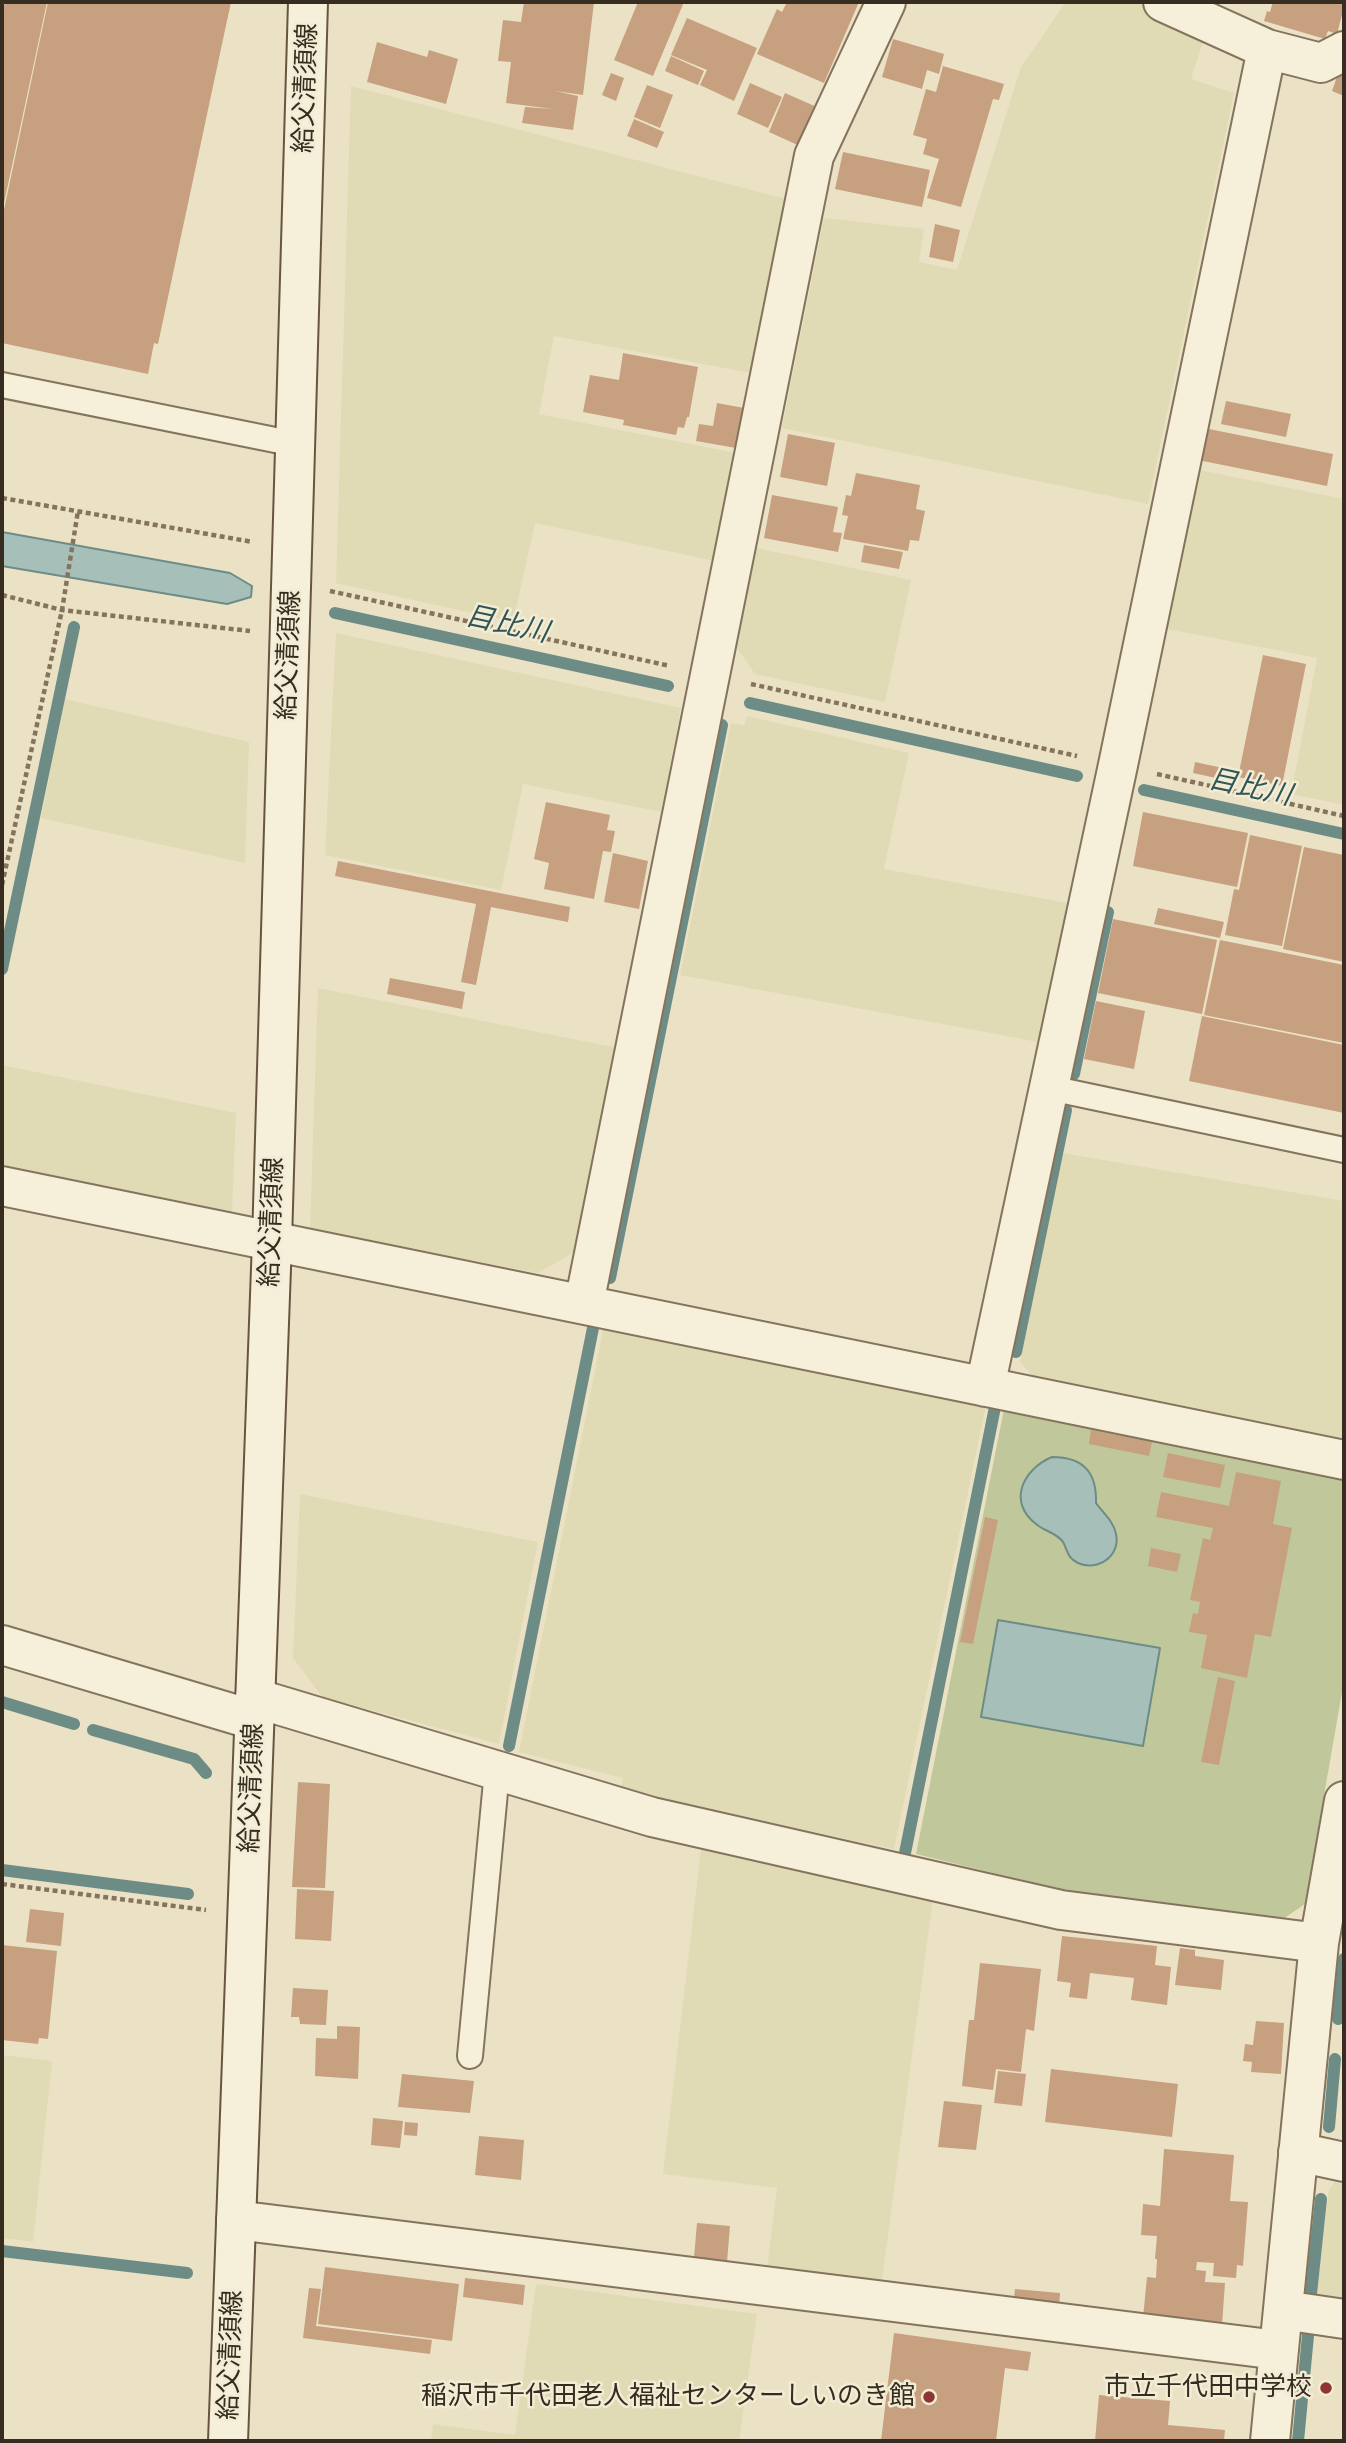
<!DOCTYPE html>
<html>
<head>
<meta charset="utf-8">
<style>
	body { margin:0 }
	#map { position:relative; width:1346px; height:2443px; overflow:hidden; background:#ebe2c6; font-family:"Zilla Slab",serif }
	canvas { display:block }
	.frame { position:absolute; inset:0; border:4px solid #362c20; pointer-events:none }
</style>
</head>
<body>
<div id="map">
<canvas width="1346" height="2443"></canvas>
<div class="frame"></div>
</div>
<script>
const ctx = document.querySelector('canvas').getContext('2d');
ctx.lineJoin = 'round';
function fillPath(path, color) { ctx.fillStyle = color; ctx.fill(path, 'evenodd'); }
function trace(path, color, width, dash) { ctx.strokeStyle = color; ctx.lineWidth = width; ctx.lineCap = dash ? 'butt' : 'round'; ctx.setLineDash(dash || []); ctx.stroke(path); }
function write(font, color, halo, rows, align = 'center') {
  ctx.font = font + ' "Zilla Slab","Noto Sans JP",serif'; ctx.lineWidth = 5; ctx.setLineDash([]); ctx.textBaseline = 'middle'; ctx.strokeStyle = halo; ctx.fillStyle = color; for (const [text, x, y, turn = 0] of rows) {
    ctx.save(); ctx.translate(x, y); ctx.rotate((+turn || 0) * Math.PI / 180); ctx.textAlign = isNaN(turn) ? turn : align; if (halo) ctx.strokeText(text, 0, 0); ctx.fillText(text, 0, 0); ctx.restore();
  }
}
const farmland = new Path2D(`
	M1066,2h73l64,40 -12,37 43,14 -86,411 -366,-76 42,-210 100,11 -5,33 38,8 64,-203z
	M351,86l439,114 -34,174 -202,-38 -15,78 202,40 -21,108 -185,-39 -22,99 -177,-39z
	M1199,470l145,29v306l-53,-11 26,-136 -150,-29z
	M756,548l155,32 -26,122 -130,-28 -18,-26z
	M336,633l345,75 -20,104 -138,-28 -22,106 -176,-35z
	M65,699l184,43 -4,121 -204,-45z
	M747,716l162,37 -25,116 183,34 -29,139 -358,-67 51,-252 13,2z
	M318,988l300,60 -38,201 -42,24 -228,-44z
	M2,1065l234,48 -4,101 -230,-49z
	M1062,1153l282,48v238l-312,-64 -12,-13z
	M604,1325l382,80 -92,444 -274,-59 3,-12 -104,-26z
	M300,1494l238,48 -39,202 -177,-47 -29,-39z
	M701,1849l232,49 -51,382 -14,10 -102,-12 11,-90 -114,-14z
	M2,2055l50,6 -19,181 -31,-4z
	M1335,2182l9,2v126l-29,-4 14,-117z
	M536,2284l221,30 -18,127h-308l2,-17 82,11z`);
const green = new Path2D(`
	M1004,1409l340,71v201l-39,223 -22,15 -212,-27 -155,-38z`);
const water = new Path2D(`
	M2,532l228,41 22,13 -1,11 -24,7 -225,-38z
	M1052,1457c31,0 45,15 44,46 7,10 18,19 20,31 5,22 -19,38 -38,29 -11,-5 -10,-12 -15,-21 -6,-9 -19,-11 -27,-18 -29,-22 -13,-55 16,-67z
	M998,1620l162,28 -17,98 -162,-29z`);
const stream = new Path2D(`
	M335,613l333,73
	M750,703l327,73
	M1144,790l200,44
	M2,969l72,-342
	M1074,1074l34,-162
	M610,1278l112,-553
	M1016,1352l50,-242
	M2,1702l72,22
	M93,1730l101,29 12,14
	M509,1746l85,-423
	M905,1853l90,-446
	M2,1870l186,24
	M1338,2019l6,-60
	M1329,2127l6,-68
	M2,2251l185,22
	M1310,2303l11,-104
	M1298,2441l11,-116 7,1`);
const building = new Path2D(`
	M5,2h42l-44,206 -1,-193z
	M48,2h183l-73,342 -4,-1 -6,31 -146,-31v-124z
	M524,2h70l-11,93 -28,-4 23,5 -5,34 -51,-7 3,-16 28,2 -47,-6 5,-41 -13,-1 5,-41 18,2z
	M638,2h46l-31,74 -39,-16z
	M787,2h72l-35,81 -67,-29 20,-45 5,3z
	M1273,2h67l4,1v4l-7,27 -9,-3 -3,8 -61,-18 3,-10 3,1z
	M687,18l70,30 -23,53 -34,-16 7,-15 -36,-15z
	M893,39l51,15 -5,20 -12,-4 -5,19 -40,-12z
	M377,42l50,15 2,-7 29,9 -12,45 -79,-22z
	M671,56l33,15 -6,14 -33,-14z
	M943,66l61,18 -5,16 -6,-1 -32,108 -34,-9 12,-39 -16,-5 4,-15 -14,-4 13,-46 10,3z
	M1344,69v27l-12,-5 7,-20z
	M611,73l13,5 -8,23 -14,-6z
	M750,83l32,14 -14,31 -31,-14z
	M647,85l26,10 -13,33 -26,-11z
	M785,93l34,15 -17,39 -33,-15z
	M634,119l30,13 -7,16 -30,-12z
	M843,152l87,18 -8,37 -87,-18z
	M935,224l25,6 -7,32 -24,-5z
	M623,353l75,14 -9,50h-2l-3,11 -6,-1 -2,8 -53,-10 1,-5 -41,-8 7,-37 29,5z
	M1226,401l65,13 -5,23 -65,-13z
	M717,403l27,5 -8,40 -40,-7 3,-17 14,2z
	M1204,428l129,26 -6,32 -129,-26z
	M788,434l47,9 -8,43 -47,-9z
	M856,473l64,12 -4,24 9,2 -6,30 -9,-1 -2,11 -65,-12 5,-23 -6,-1 4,-20 5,1z
	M772,495l66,12 -5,25 9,1 -4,19 -74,-14z
	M864,545l39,7 -4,17 -38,-7z
	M1263,655l43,9 -24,122 -44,-9z
	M1195,762l37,8 -2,11 -37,-8z
	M546,802l64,13 -3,15 8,1 -4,21 -8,-1 -9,48 -50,-10 5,-26 -15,-4z
	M1143,812l105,21 -11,54 -104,-21z
	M1250,835l52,11 -20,100 -57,-11 9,-46 5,1z
	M1304,847l40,8v107l-61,-13z
	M613,853l35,8 -9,48 -35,-7z
	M338,861l232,46 -2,15 -77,-15 -15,78 -15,-3 15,-78 -141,-28z
	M1158,908l66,14 -4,16 -66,-14z
	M1113,919l104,21 -15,74 -104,-21z
	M1220,940l124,25v78l-140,-28z
	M390,978l75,14 -3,17 -75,-15z
	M1096,1001l49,10 -11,58 -50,-10z
	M1202,1016l142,29v68l-155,-32z
	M1091,1430l61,12 -3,14 -60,-12z
	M1168,1453l57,12 -5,23 -57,-11z
	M1236,1472l45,9 -8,43 19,4 -21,109 -16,-3 -8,44 -46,-10 6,-33 -18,-3 4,-19 5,1 2,-12 -10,-2 13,-62 7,2 3,-12 -57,-11 5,-25 68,14z
	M985,1517l13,3 -25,124 -13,-2z
	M1151,1548l30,6 -4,18 -29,-6z
	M1218,1677l17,4 -16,84 -18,-3z
	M298,1782l32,2 -5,104 -33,-1z
	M297,1889l37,2 -3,50 -36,-2z
	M30,1909l34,4 -3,33 -35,-4z
	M1062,1936l95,10 -2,19 16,2 -4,38 -36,-5 3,-22 -44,-5 -3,26 -18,-2 2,-14 -14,-2z
	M2,1945l55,6 -9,88 -9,-1 -1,6 -36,-4z
	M1180,1948l15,2v6l29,4 -3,30 -46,-5z
	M980,1963l61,6 -7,62 -8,-2 -5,43 -25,-3 -3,21 -31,-4 7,-66h5z
	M293,1988l35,2 -2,35 -26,-1 -1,-7h-8z
	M1256,2021l28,2 -3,51 -30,-2 1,-10 -9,-1 2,-17 8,1z
	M337,2026l23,1 -2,52 -43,-3 1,-38 21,1z
	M1051,2069l127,15 -6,53 -127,-15z
	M998,2071l28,3 -4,32 -28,-3z
	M402,2074l72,7 -4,32 -72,-6z
	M944,2101l38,4 -6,45 -38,-3z
	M373,2118l30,3 -3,27 -29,-3z
	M405,2122l13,1 -1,13 -13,-1z
	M479,2136l45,4 -3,40 -46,-5z
	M1164,2149l70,6 -4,46 18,1 -5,64 -6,-1 -1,13 -23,-2 1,-13 -17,-1 -1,8 10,1 -1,11 20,1 -3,42 -79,-7 4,-41 9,1 1,-19h-2l2,-23 -16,-1 2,-31 17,2z
	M697,2223l33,3 -3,36 -33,-4z
	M325,2267l134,17 -7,57 -134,-17z
	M465,2278l60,7 -2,20 -60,-8z
	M309,2288l12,1 -5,37 116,14 -2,14 -127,-16z
	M1015,2289l45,4 -1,17 -46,-3z
	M894,2333l137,19 -3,19 -23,-3 -9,73h-115z
	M1099,2395l71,6 -2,24 57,5 -1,11h-129z`);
const path = new Path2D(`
	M2,498l251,44
	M330,591l340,75
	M2,595l60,15 188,21
	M751,684l326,72
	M1157,774l187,42
	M2,885l60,-275 16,-99
	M2,1884l204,26`);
const service = new Path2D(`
	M2,385l293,59
	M1050,1088l294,62
	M470,2056l27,-285`);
const minor = new Path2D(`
	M1163,2l104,47 54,14 23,-12
	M2,1186l1342,274
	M584,1304l230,-1148 72,-154
	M985,1387l133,-622 149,-716
	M255,1698l397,119 409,93 258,33
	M1298,2152l46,10
	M236,2220l1042,130
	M1283,2310l61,9
	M1270,2441l49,-498 25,-142`);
const tertiary = new Path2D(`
	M2,1645l252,75`);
const secondary = new Path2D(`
	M228,2441l44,-1200 36,-1239`);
const markers = [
	[1326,2388,7,"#8f3632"],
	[929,2397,7,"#8f3632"]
];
const streetNames = [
	["給父清須線",306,88,-88],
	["給父清須線",289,655,-88],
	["給父清須線",272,1222,-88],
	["給父清須線",252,1788,-88],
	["給父清須線",231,2355,-88]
];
const poiNames = [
	["市立千代田中学校",1312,2388],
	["稲沢市千代田老人福祉センターしいのき館",915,2397]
];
const waterNames = [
	["目比川",507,625,12],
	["目比川",1250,788,12]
];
fillPath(farmland, '#e0dbb4');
fillPath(green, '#c0c89b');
fillPath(water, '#a7bfb9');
trace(water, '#6e8c86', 2);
trace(stream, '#6e8c86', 12);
fillPath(building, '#c6a07f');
trace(service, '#85745d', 28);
trace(minor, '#85745d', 42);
trace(tertiary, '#85745d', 42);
trace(secondary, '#675540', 42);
trace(path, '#85745d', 4.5, [5, 3.5]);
trace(service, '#f6efd9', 24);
trace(minor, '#f6efd9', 38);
trace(tertiary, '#f6efd9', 38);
trace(secondary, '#f6efd9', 38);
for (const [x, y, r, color] of markers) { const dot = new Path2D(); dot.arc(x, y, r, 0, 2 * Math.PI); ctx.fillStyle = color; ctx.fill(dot); trace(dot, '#f3ecd5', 2.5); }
write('26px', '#362c20', '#f3ecd5', streetNames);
write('26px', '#362c20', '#f3ecd5', poiNames, 'right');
write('italic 28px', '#305554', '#f3ecd5', waterNames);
</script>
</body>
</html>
